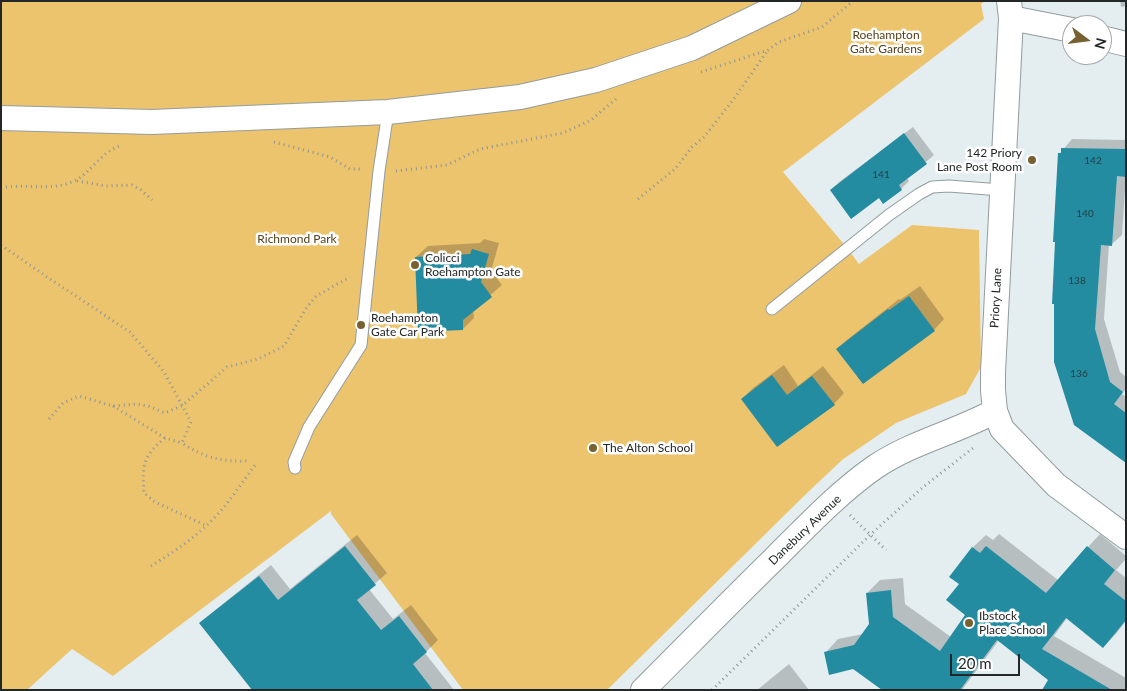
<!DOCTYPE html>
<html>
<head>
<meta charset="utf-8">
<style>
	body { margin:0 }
	#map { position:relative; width:1127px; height:691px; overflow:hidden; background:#e4eef1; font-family:Lato,sans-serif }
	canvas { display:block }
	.frame { position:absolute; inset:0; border:2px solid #232728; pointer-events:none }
	.north { position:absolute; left:1062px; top:15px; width:50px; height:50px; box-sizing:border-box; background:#fff; border:1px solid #a7a9a9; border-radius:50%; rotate:105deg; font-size:14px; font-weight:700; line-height:20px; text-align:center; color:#232728 }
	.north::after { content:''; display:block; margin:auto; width:18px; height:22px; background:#776131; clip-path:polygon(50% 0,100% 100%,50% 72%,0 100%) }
	.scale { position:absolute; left:950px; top:654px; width:70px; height:22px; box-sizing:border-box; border:2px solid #232728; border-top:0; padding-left:6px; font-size:15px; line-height:18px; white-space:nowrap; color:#232728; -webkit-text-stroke:4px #fff; paint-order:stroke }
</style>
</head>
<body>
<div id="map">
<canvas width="1127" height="691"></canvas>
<div class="frame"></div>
<div class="north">N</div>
<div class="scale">20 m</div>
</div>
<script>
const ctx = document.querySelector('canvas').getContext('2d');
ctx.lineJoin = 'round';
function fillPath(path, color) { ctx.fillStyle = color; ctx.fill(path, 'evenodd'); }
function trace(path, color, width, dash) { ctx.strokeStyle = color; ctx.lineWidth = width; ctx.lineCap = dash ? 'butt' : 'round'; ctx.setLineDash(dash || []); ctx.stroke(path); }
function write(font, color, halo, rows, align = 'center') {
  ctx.font = font + ' Lato,sans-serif'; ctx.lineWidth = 5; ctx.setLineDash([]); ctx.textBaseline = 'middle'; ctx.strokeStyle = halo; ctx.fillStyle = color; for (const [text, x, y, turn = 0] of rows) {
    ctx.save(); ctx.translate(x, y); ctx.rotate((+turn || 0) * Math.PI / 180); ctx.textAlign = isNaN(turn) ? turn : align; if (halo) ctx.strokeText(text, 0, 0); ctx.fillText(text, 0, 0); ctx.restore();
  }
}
const green = new Path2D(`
	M1,1h984l-4,3 3,15 -201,153 65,77 11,15 53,-39 67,5 2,137 -15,27 -70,29 -54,37 -37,35 -198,195h-144l-132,-176v-3l-218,165 -41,-27 -45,41h-26z`);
const shadow = new Path2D(`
	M1120,1h6v5l-5,1z
	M913,127l21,28 -27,23 2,3 -8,8 -18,13 -4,-5 -48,-7 8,-8z
	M1072,139l54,1v36l-4,59 -10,9h-3l-5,75 16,53 6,5v12l-4,5 4,3v65l-51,-37 -15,-272z
	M484,239l15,4 -8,28 11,14 -29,25 1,8 -11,11 -47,-72 12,-11 52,-3z
	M920,286l24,33 -10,11 -97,19 11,-10 51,-40 1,1z
	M784,365l14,21 25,-20 21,27 -10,11 -92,-5 11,-11z
	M999,534l59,46 42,-46 26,22v3l-10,11 10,8v43l-10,13 -13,13 -36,-29 -13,18 72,42v12h-82l6,-10 -51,-40 -37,50h-78l-31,-22 -27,-16 12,-13 25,-5 7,-10 -3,-31 13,-13 23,-2 2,26 46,33 16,-22 -7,-31 -9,-7 22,-30 13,-12 7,5z
	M357,535l30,38 -18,16 24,30 18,-14 27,35 -13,13 29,37h-201l-52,-67 12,-11 58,-47 19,24z
	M789,664l20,26h-52z`);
const building = new Path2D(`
	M904,133l23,31 -28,21 3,5 -19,14 -4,-6 -28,21 -21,-29z
	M1061,148l65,1v28l-9,-1 -5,70 -11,-1 -6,84 15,53 13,10 -9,12 12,9v50l-52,-38 -20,-63v-58h-2l3,-62h-2l5,-89h3z
	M472,249l17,5 -8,28 11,15 -29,23v10l-45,2 -3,-75 55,-3z
	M909,296l26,35 -72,53 -27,-35 52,-40 1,1z
	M772,375l15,20 25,-19 23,29 -58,42 -36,-48z
	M345,546l31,39 -19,15 24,30 18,-14 28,36 -14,12 20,26h-181l-53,-67 60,-47 19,24z
	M986,546l60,47 41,-47 28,24 -11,14 22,17v19l-23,28 -37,-30 -24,31 70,41h-70l6,-10 -51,-40 -37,50h-78l-29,-21 -24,6 -5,-23 30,-7 15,-21 -3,-31 25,-3 2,27 47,34 25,-36 -19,-15 13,-16 -10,-7 23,-30 8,6z`);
const path = new Path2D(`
	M701,72l67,-22 11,-8 43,-15 31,-26
	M274,142l56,15 20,12h12
	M396,171l51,-6 33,-16 83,-16 28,-13 25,-21
	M77,181l29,5 26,-1 9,5 11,10
	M1,188c24,-5 50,4 73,-7 15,-6 26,-28 45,-35
	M638,199l37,-30 17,-22 12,-10 29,-37 35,-50
	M1,245l46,32 83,55 34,40 27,50 -9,21c22,15 41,19 68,18
	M113,406l52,32 17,5
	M49,419l14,-16 16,-7 34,10 24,-2 11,2 17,7 18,-8 44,-38 31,-8 26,-13 21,-36 11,-14 34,-19
	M165,438c-22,18 -23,27 -21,55l11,9 52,24
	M850,515l36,35
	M151,566c19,-12 38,-24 54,-39 20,-18 35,-42 51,-63
	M712,690l158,-155 52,-47 51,-40`);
const service = new Path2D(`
	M772,309l117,-94 30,-21 13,-7 17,-1 52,4
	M295,468l-1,-6 15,-35 52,-82 18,-174 9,-59`);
const minor = new Path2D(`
	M1009,1l2,17 -18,354v18l2,21 7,18 54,56 70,52
	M1011,18l61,12
	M1102,38l24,6
	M1,118l151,4 236,-10 132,-15 76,-17 96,-32 97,-47
	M643,690c44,-44 87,-88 131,-131 31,-31 65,-67 101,-92 37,-25 82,-35 120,-56`);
const markers = [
	[1032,160,5,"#776131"],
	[415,265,5,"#776131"],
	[361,325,5,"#776131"],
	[593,448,5,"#776131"],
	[969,623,5,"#776131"]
];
const numberNames = [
	["142",1093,161],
	["141",881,175],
	["140",1085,214],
	["138",1077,281],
	["136",1079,374]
];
const parkNames = [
	["Roehampton",886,35],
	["Gate Gardens",886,49],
	["Richmond Park",297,239]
];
const poiNames = [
	["142 Priory",1022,153,"right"],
	["Lane Post Room",1022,167,"right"],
	["Colicci",425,258],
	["Roehampton Gate",425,272],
	["Roehampton",371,318],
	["Gate Car Park",371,332],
	["The Alton School",603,448],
	["Ibstock",979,616],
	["Place School",979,630]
];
const streetNames = [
	["Priory Lane",996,298,-87],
	["Danebury Avenue",805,530,-44]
];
fillPath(green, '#ecc46e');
fillPath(shadow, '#0003');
fillPath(building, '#238ca1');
trace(service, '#939c9f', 13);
trace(minor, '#939c9f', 26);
trace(path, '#8d9597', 3, [1, 4]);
trace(service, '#fff', 11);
trace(minor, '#fff', 24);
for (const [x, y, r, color] of markers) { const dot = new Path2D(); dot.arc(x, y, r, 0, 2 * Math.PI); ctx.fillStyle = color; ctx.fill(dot); trace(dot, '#fff', 2); }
write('10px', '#234046', null, numberNames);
write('12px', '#53421b', '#fff', parkNames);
write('12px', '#232728', '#fff', poiNames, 'left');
write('12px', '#232728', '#fff', streetNames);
</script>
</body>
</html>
